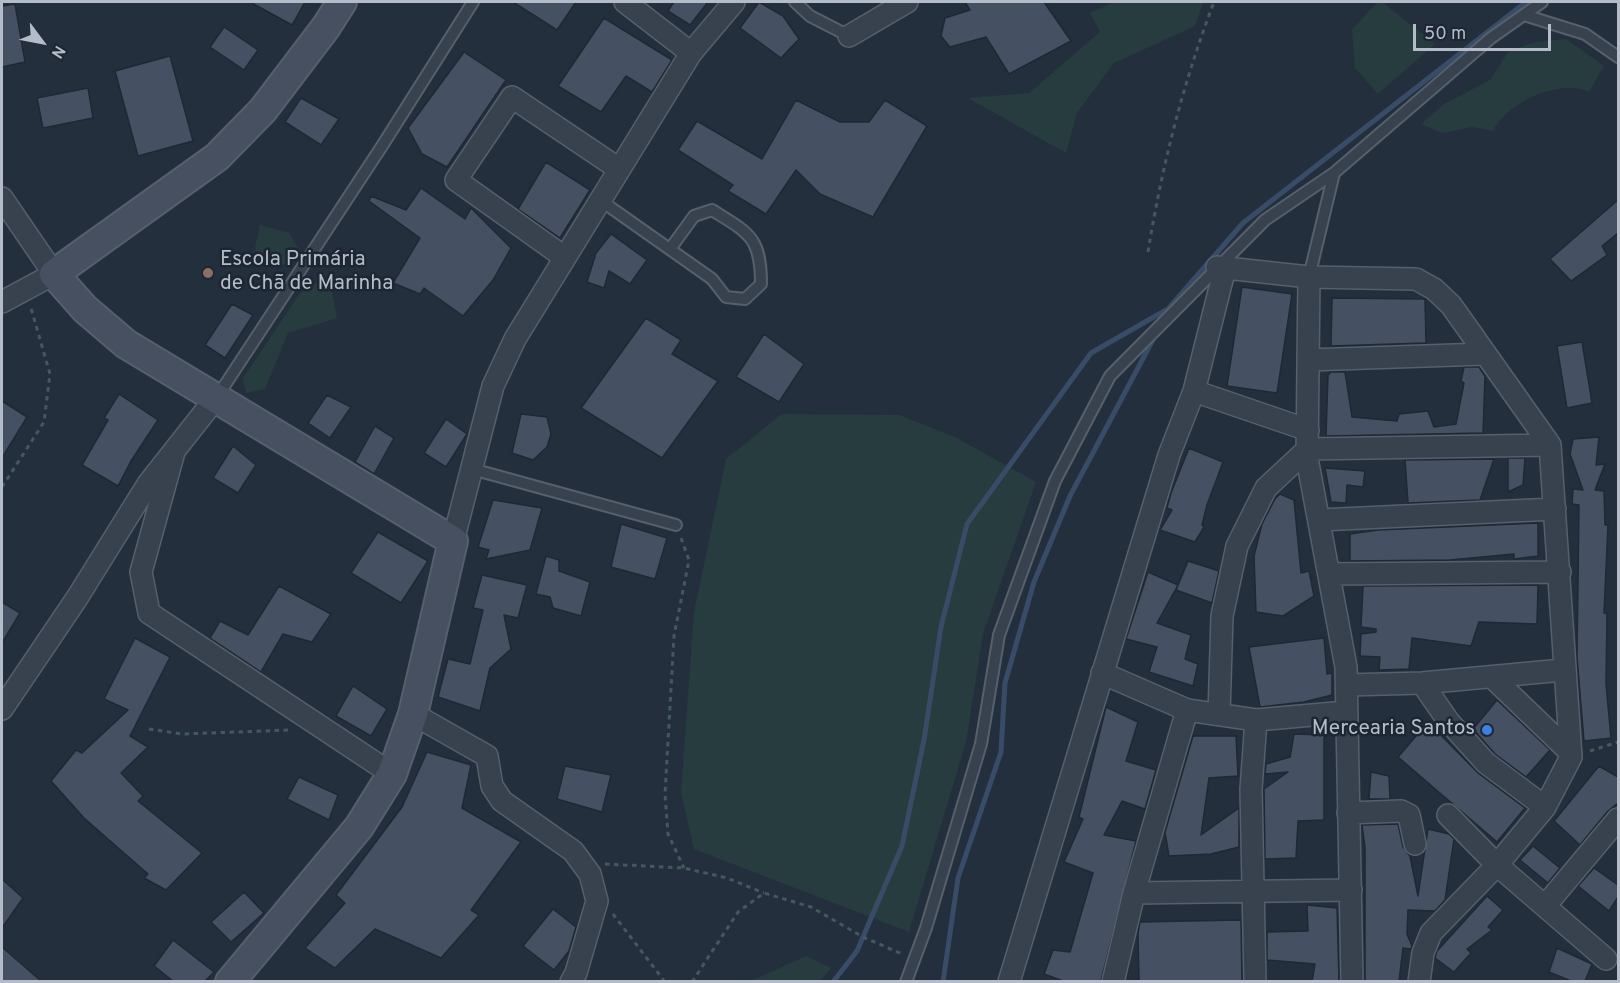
<!DOCTYPE html>
<html>
<head>
<meta charset="utf-8">
<style>
	body { margin:0 }
	#map { position:relative; width:1620px; height:983px; overflow:hidden; background:#242f3e; font-family:Overpass,sans-serif }
	canvas { display:block }
	.frame { position:absolute; inset:0; border:3px solid #b4bcc9; pointer-events:none }
	.north { position:absolute; left:12px; top:12px; width:60px; height:60px; -webkit-text-stroke:4px #1d2633; paint-order:stroke; rotate:122deg; font-size:16px; font-weight:700; line-height:24px; text-align:center; color:#b4bcc9 }
	.north::after { content:''; display:block; margin:auto; width:21px; height:27px; background:#b4bcc9; clip-path:polygon(50% 0,100% 100%,50% 72%,0 100%) }
	.scale { position:absolute; left:1413px; top:24px; width:138px; height:27px; box-sizing:border-box; border:3px solid #b4bcc9; border-top:0; padding-left:8px; font-size:18px; line-height:21px; white-space:nowrap; color:#b4bcc9; -webkit-text-stroke:4px #1d2633; paint-order:stroke }
</style>
</head>
<body>
<div id="map">
<canvas width="1620" height="983"></canvas>
<div class="frame"></div>
<div class="north">N</div>
<div class="scale">50 m</div>
</div>
<script>
const ctx = document.querySelector('canvas').getContext('2d');
ctx.lineJoin = 'round';
function fillPath(path, color) { ctx.fillStyle = color; ctx.fill(path, 'evenodd'); }
function trace(path, color, width, dash) { ctx.strokeStyle = color; ctx.lineWidth = width; ctx.lineCap = dash ? 'butt' : 'round'; ctx.setLineDash(dash || []); ctx.stroke(path); }
function write(font, color, halo, rows, align = 'center') {
  ctx.font = font + ' Overpass,sans-serif'; ctx.lineWidth = 5; ctx.setLineDash([]); ctx.textBaseline = 'middle'; ctx.strokeStyle = halo; ctx.fillStyle = color; for (const [text, x, y, turn = 0] of rows) {
    ctx.save(); ctx.translate(x, y); ctx.rotate((+turn || 0) * Math.PI / 180); ctx.textAlign = isNaN(turn) ? turn : align; if (halo) ctx.strokeText(text, 0, 0); ctx.fillText(text, 0, 0); ctx.restore();
  }
}
const green = new Path2D(`
	M1114,2h89l-8,24 -81,37 -37,50 -11,40 -98,-55 61,-5 71,-61 -10,-19z
	M1378,2h4l53,42 -57,50 -23,-26 -3,-39z
	M1566,39l38,27 -15,26c-29,-14 -82,10 -96,39l-21,-4 -30,6 -21,-9 23,-20 46,-24 18,-28 27,-10z
	M260,225l29,8 13,21 -12,11 -29,-3 -6,-14z
	M318,282l13,5 6,31 -49,15 -23,56 -19,4 -3,-15 57,-85z
	M782,414l117,1 56,22 81,45 -53,152 -17,108 -57,190 -215,-83 -13,-56 13,-181 32,-153z
	M806,956l25,12 -11,13h-69z`);
const stream = new Path2D(`
	M1164,318l4,-9 75,-86 283,-221
	M833,982l24,-31 45,-105 22,-106 17,-113 26,-103 124,-171 75,-43
	M943,982l15,-104 43,-126 4,-69 29,-101 36,-86 86,-162`);
const building = new Path2D(`
	M250,2h55l-13,23z
	M513,2h63l-19,28z
	M674,2h34l-18,23 -22,-14z
	M759,2l24,14 16,23 -18,19 -41,-30z
	M965,2h79l27,39 -62,33 -23,-37 -36,10 -9,-11 4,-18 25,-8z
	M15,4l10,58 -23,5v-61z
	M604,18l68,42 -20,32 -26,-16 -25,36 -43,-26z
	M224,27l34,23 -14,20 -34,-23z
	M464,52l42,28 -59,87 -25,-13 -14,-26z
	M170,56l23,85 -55,15 -23,-85z
	M88,88l5,30 -50,10 -6,-30z
	M301,98l38,21 -18,26 -36,-23z
	M796,100l44,22h29l16,-22 42,26 -54,91 -53,-23 -24,-24 -30,44 -38,-23 5,-6 -55,-35 19,-29 65,38z
	M546,162l44,28 -30,48 -42,-29z
	M421,188l44,31 6,-11 40,40 -18,32 -30,36 -39,-28 -4,6 -27,-11 27,-45 -51,-37 2,-5 35,14z
	M1618,200v33l-16,13 5,9 -36,26 -21,-22z
	M611,234l36,26 -17,24 -21,-13 -5,17 -17,-6 9,-29z
	M1242,287l50,7 -15,99 -50,-7z
	M1332,298l93,1 1,44 -95,3z
	M232,304l21,11 -28,43 -20,-13z
	M646,318l35,22 -9,14 46,27 -56,77 -81,-50z
	M764,334l40,30 -25,38 -43,-25z
	M1582,342l10,61 -25,5 -10,-62z
	M1464,367h15l6,9 -2,57 -157,3 2,-61 3,-3h14l7,45 45,4 2,-7 29,-3 6,16 22,-3 8,-41 -3,-2z
	M119,394l39,26 -27,41 -13,25 -36,-21 26,-45 -4,-2z
	M327,395l24,12 -21,31 -22,-15z
	M2,401l25,16 -25,41z
	M521,414l26,3 4,17 -4,13 -14,13 -21,-7z
	M446,419l21,15 -21,33 -22,-14z
	M375,426l19,12 -20,36 -19,-12z
	M1599,437l-3,28 9,-1 -10,26 9,1 1,34h3l-4,88h3l-1,71 5,54 -27,3 -7,-84 2,-152 -7,-1 1,-15 10,1 -13,-36 3,-15z
	M233,446l23,19 -18,28 -25,-15z
	M1189,448l34,14 -16,43 -5,20 2,2 -9,15 -35,-12 12,-20 -5,-2 4,-15z
	M1508,458h17l-2,27 -15,7z
	M1494,459l-14,41 -72,3 -3,-43z
	M1325,468l40,3 -2,16 -16,-2 -1,18 -15,-1z
	M1280,494l14,6 7,73 8,-2 5,25 -31,20 -27,-4 -2,-56 8,-32 13,-25z
	M493,500l49,8 -12,42 -44,9 3,-9 -11,-3z
	M1538,523v33l-24,3v-5l-64,6 -100,1v-27l28,-4z
	M621,524l46,14 -12,41 -44,-12z
	M378,532l50,29 -27,42 -50,-30z
	M546,556l13,4v11l31,11 -9,34 -28,-8 -3,-11 -14,-3z
	M1188,561l31,10 -7,32 -36,-13z
	M1148,572l30,13 -21,38 34,12 -6,24 13,5 -5,22 -44,-14 8,-25 -31,-8z
	M482,575l45,10 -9,33 -14,-3 7,34 -21,19 -10,43 -42,-14 10,-38 22,5 13,-54 -10,-2z
	M1538,585l-1,39 -58,-2 -8,24 -59,-8 -3,31 -30,1 1,-13 -20,-1 1,-22 15,-2v-3l-15,-2 2,-41z
	M279,586l52,28 -19,28 -29,-8 -22,38 -51,-34 10,-17 28,14z
	M2,602l18,11 -18,30z
	M135,638l35,19 -40,79 18,11 -27,26 22,23 -5,5 64,52 -36,37 -22,-12 4,-4 -64,-56 -33,-37 25,-31 6,3 46,-43 -24,-11z
	M1324,638l3,36 5,-1v22l-28,7 -44,5 -11,-60z
	M353,686l34,23 -16,27 -35,-20z
	M1497,700l53,50 -24,27 -31,-23 -22,-25z
	M1106,707l32,15 -12,39 30,9 -11,39 -23,-8 -18,34 32,6 -35,140h-38l-19,-7 9,-24 17,2 23,-79 -29,-11 19,-43 -4,-2z
	M1428,722l50,51 47,35 -28,34 -99,-85z
	M1294,734l30,1v85l-26,1 -2,37 -31,1 -1,-70 24,-17 -23,2 1,-10 24,-7z
	M1193,736h43l2,40 -29,2 -8,57 38,-27v39l-28,7 -42,2 -4,-24z
	M427,752l44,13 -9,43 59,34 -50,68 8,5 -38,43 -66,-29 -40,39 -30,-20 40,-45 -9,-8 66,-88z
	M565,766l46,9 -9,37 -45,-13z
	M1599,766l19,11v26l-10,8 -28,34 -26,-24z
	M1371,772l18,4 1,23h-21z
	M299,777l39,18 -9,25 -42,-21z
	M1398,824l5,23 7,9 8,40 10,-67 21,5 5,5 -9,61 -10,11 -27,-1 -1,24 5,12 -1,3 -8,-1 -4,33h-34v-134l-3,-22z
	M1533,846l27,22 -12,15 -28,-23z
	M1594,868l24,17v12l-9,14 -31,-25z
	M2,879l21,19 -21,30z
	M244,892l20,21 -33,29 -20,-20z
	M1487,896l16,14 -15,17 4,3 -25,19 4,4 -17,19 -19,-14 2,-7z
	M1307,905l30,3 2,73h-27l3,-17 -48,-4v-28l41,-1z
	M553,909l23,18 -7,24 -15,19 -31,-24z
	M1241,920l1,61h-103l-1,-48 2,-11z
	M173,940l41,32 -9,9h-32l-19,-15z
	M2,947l39,34h-39z
	M1557,948l35,16 -7,17h-14l-22,-9z`);
const path = new Path2D(`
	M1148,252c14,-86 35,-169 66,-250
	M2,487l42,-65 6,-48 -19,-66
	M681,538l8,22 -15,76 -9,158 3,40 16,34
	M149,729l33,5 107,-4
	M1590,751l28,-9
	M605,864l79,4 43,10 37,15
	M613,914l52,68
	M692,982l46,-70 26,-19 47,14 52,30 39,17`);
const lane = new Path2D(`
	M795,2l15,14 39,20
	M1524,15l61,19 33,23
	M600,200l112,79 14,18 19,2 16,-15c0,-47 -12,-51 -49,-74l-18,6 -24,33
	M1309,277l25,-104 157,-135 51,-36
	M217,397l165,-251 91,-144
	M472,469l204,56
	M906,982l20,-54 55,-184 18,-109 56,-154 55,-105 155,-156 69,-47`);
const street = new Path2D(`
	M625,2l66,51
	M849,36l58,-34
	M2,198l52,76 -52,28
	M564,257l-108,-77 56,-83 107,72
	M1217,267l92,10 107,2 18,10 17,16 99,140 21,312 -26,50 -48,58 -66,68 -8,20 -4,29
	M1309,277l-2,181 39,209 6,315
	M1308,360l176,-6
	M1194,391l114,39
	M174,452l-33,120 8,41 243,161
	M1319,520l236,-11
	M453,541l40,-155 22,-47 176,-286 43,-51
	M1329,574l231,-2
	M1102,673l85,37
	M1492,677l79,76
	M1422,683l27,39 37,41 59,44
	M1347,685l75,-2 141,-13
	M2,709l75,-111 71,-114 67,-85
	M413,714l74,42 5,30 10,15 71,50 17,23 7,27 -21,72 -5,9
	M1219,714l3,-98 15,-70 29,-58 42,-39 242,-4
	M1348,813l53,-2 8,4 6,29
	M1448,815l49,50 109,94
	M1134,893l217,-3
	M1545,906l73,-87
	M1009,982l160,-527 25,-64 31,-123
	M1113,982l21,-89 53,-183 69,10 90,-8
	M1255,982l-4,-193 5,-69`);
const secondary = new Path2D(`
	M230,982l129,-155 33,-53 21,-60 40,-173 -327,-197 -41,-35 -31,-35 163,-117 46,-47 63,-83 16,-25`);
const markers = [
	[208,273,6,"#8d6e63"],
	[1487,730,6,"#3f7fe0"]
];
const poiNames = [
	["Escola Primária",220,261],
	["de Chã de Marinha",220,285],
	["Mercearia Santos",1475,730,"right"]
];
fillPath(green, '#263c3f');
trace(stream, '#394c67', 5);
fillPath(building, '#455162');
trace(building, '#1f2835', 1.5);
trace(lane, '#565f6c', 14);
trace(street, '#565f6c', 24);
trace(secondary, '#565f6c', 32);
trace(path, '#44595c', 3, [4.5, 4.5]);
trace(lane, '#38414e', 10);
trace(street, '#38414e', 21);
trace(secondary, '#465061', 28);
for (const [x, y, r, color] of markers) { const dot = new Path2D(); dot.arc(x, y, r, 0, 2 * Math.PI); ctx.fillStyle = color; ctx.fill(dot); trace(dot, '#1d2633', 2); }
write('21px', '#b4bcc9', '#1d2633', poiNames, 'left');
</script>
</body>
</html>
